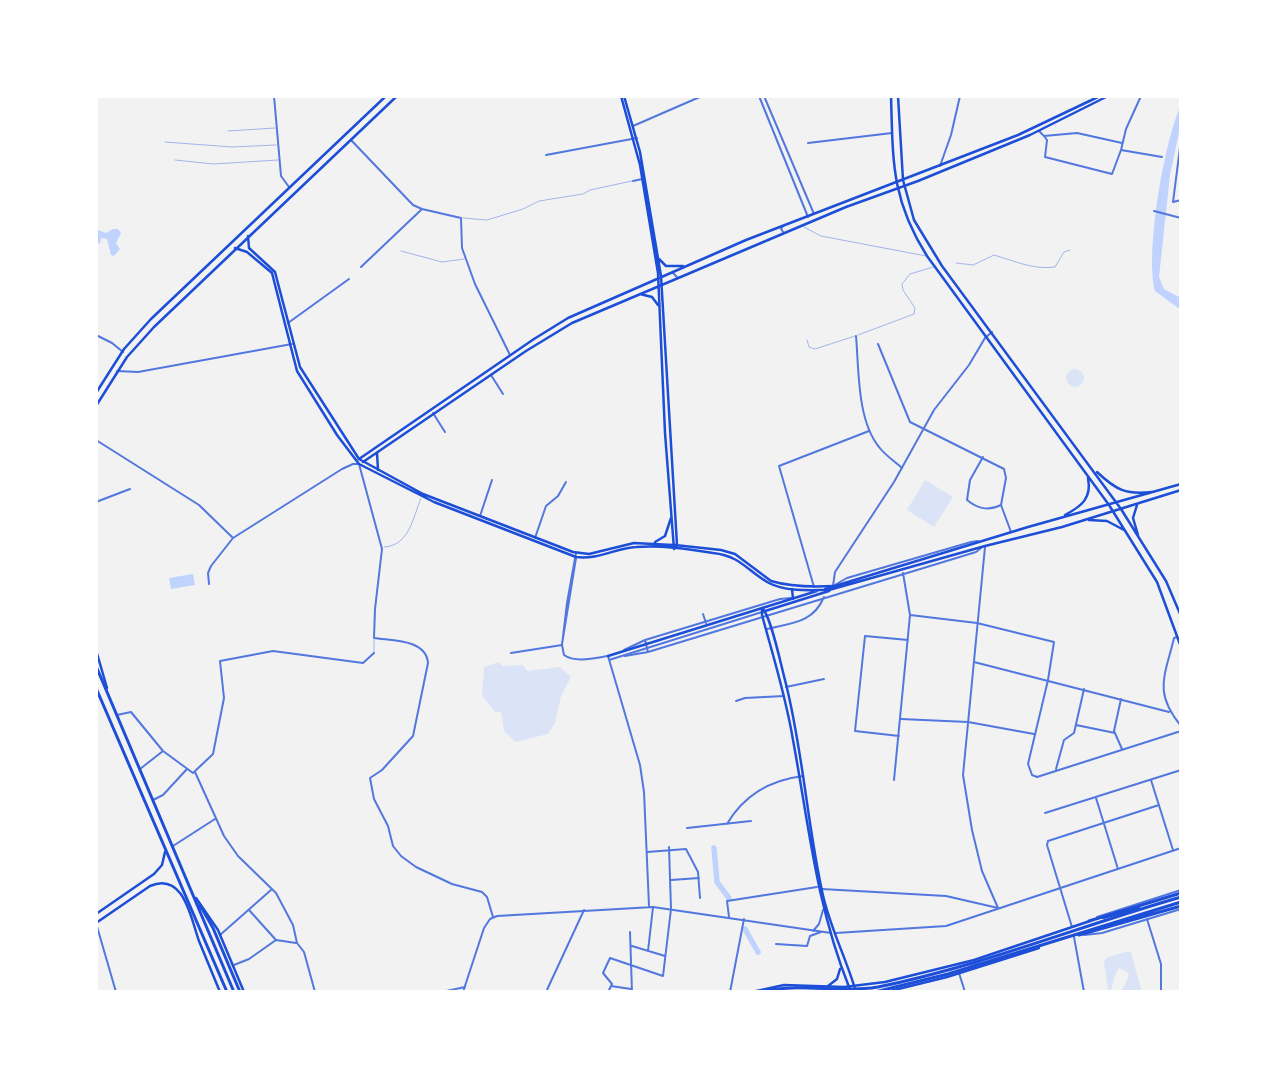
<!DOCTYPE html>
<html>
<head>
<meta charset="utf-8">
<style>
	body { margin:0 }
	#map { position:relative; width:1277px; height:1088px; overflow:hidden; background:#f2f2f2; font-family:Rubik,sans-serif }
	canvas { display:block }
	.frame { position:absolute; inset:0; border:98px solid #fff; pointer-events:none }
</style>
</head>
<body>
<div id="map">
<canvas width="1277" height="1088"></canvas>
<div class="frame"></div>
</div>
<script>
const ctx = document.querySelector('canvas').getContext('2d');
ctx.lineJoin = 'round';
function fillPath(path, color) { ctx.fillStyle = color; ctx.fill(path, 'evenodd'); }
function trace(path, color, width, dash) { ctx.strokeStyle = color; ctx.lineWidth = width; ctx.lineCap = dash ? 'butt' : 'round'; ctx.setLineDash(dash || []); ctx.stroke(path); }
const green = new Path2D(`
	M1066 378a9 9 0 1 1 18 0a9 9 0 1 1-18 0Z
	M925,480l28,17 -19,30 -27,-17z
	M499,662l3,4 21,-1 4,6 33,-4 11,10 -10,19 -6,27 -7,11 -33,8 -11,-11 -3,-19h-6l-13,-16 2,-29z
	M1125,952h6l11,40h-21l8,-16 -2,-4 -8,-4c-6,7 -5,16 -9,24l-2,-2 -4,-28 2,-4z`);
const water = new Path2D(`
	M1181,105v18l-11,52 -11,102 5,12 17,9v12l-26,-19c-10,-38 9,-150 26,-186z
	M113,229h5l3,4 -5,10 4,6 -6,7 -3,-1 -4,-16 -6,-1 -1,6 -4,-2 2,-12 8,3z
	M193,574l2,11 -24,4 -2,-11z`);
const river = new Path2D(`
	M714,848l3,34 12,16
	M745,929l13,23`);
const service = new Path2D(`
	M228,131l47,-3
	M165,142l67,5 44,-2
	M175,160l38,4 65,-4
	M463,218l24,2 36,-11 16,-8 44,-7 7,-4 42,-9
	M804,227l17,9 105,20
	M401,251l41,11 22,-3
	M956,263l17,2 21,-10c21,6 39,15 61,12l9,-15 6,-2
	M858,335l56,-21 1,-6 -12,-18 -1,-6 8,-10 23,-7
	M807,340l2,7 6,2 40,-13
	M384,547c25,-1 29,-29 37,-49
	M374,640v12`);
const minor = new Path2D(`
	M707,96h6
	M1141,96l-15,33 -5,21 41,7
	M633,126l69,-30
	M1039,131l5,5 33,-3 45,10
	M1044,136l3,4 -2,17 67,17 9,-24
	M351,140l62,65 9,4 39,9 1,30 13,36 35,71
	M1181,140l-8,62 8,-2
	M808,143l84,-10
	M546,155l91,-17
	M940,166l11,-31 9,-39
	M633,181l9,-2
	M1154,211l27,7
	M361,267l61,-58
	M288,323l61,-44
	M96,335l16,8 11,9
	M856,336c3,34 1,84 23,111 6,8 15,14 23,21
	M878,344l32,78 94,47 2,9 -5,27
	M117,371l21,1 154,-28
	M491,375l12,19
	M433,413l12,19
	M983,457l-13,23 -3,20c11,9 21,11 34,5l10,27
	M96,502l34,-13
	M480,516l12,-36
	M535,538l11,-32 12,-10 8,-14
	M833,586l14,-8 124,-36 7,-1
	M814,587l-35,-121 90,-35
	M703,614l3,9
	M910,615l67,8 77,19 -6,38 -20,84 4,11 5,2 144,-46
	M767,629c25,-6 46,-6 57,-32
	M1177,637l-3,1c-9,38 -21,54 7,88
	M645,640l3,12
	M624,650l21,-10 135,-41 11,-1
	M511,653l51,-8 2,10c11,8 31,3 44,1
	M625,656l23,-4 328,-100 5,-4
	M974,662l195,50
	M786,687l38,-8
	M1121,699l-7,32 8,18
	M736,701l9,-3 39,-2
	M117,715l14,-3 32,39 30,22 20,-19 11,-56 -4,-37 53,-10 90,12 11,-10
	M901,719l67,3 66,12
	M1076,725l39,8
	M899,736l-44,-5 10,-95 43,4
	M140,769l23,-18
	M1056,769l8,-29 10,-7 10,-44
	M195,772l29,64 14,20 38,37 17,32 4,18 7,9 11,40
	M894,780l16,-165 -7,-42
	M1151,780l22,70
	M1096,798l22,71
	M153,800l10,-5 24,-26
	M727,824c17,-29 43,-44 76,-48
	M687,828l64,-7
	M173,846l42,-27
	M647,852l39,-3 12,23 2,26
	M671,880l28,-2
	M822,889l124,7 52,12
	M249,910l27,30
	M729,917l-2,-16 90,-14
	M1147,919l14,45v27l7,1
	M96,923l20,69
	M1072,927l-25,-82 1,-4 111,-36
	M630,932l2,60
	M220,935l51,-45
	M1074,937l10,55
	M276,940l20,3
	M776,944l31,2 3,-10 11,-4
	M632,946l33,10
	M648,951l5,-44
	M234,965l15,-6 27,-19
	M959,973l6,19
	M611,986l20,3
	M442,992l23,-5
	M546,992l38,-82
	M608,992l4,-8 -9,-11 7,-15 53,18 8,-67 -2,-62`);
const tertiary = new Path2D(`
	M274,96l7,80 8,11
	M759,96l49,121
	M764,96l50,118
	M783,226l-2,3 3,4
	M673,273l4,4
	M96,440l103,65 33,32
	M985,547l-22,228 9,55 10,41 16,37
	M209,584l-1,-11 3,-7 22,-28 109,-69 11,-5h6l23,85 -7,60 -1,29c18,3 52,1 54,25l-15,73 -31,34 -12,8 4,21 14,27 5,20 8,10 15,11 36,17 30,8 5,5 6,20
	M833,586l2,-14 59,-90 40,-72 35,-45 16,-27 7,-6
	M562,644l14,-86
	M562,645l5,-42 9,-50
	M608,656l32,109 4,27 5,114
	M609,660l153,-48
	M1045,813l136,-43
	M1097,917l84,-27
	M813,931l6,-7 4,-14
	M836,933l110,-7 235,-78
	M1084,935l18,-2 79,-24
	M463,992l21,-64 6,-9 7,-3 156,-9 178,26
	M730,992l14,-73`);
const secondary = new Path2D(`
	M621,96l19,69 18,108 7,160 9,116
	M624,96l16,56 21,124 16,269 -3,4
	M659,259l7,7h17
	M640,294l12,3 6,8
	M377,453l1,17
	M359,459l175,-120 34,-21 178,-78 272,-105 82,-39
	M363,462l163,-111 46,-28 274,-116 72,-26 112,-46 78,-39
	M675,545l46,5 14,4 36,27c20,6 42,6 62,5
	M762,612l67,-21
	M96,650l11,38
	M196,898l22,32 26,62
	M96,914l58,-40 8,-9 3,-13
	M96,923l54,-37c34,-15 41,33 49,55 7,17 14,34 21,51
	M828,986l9,-7 3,-10
	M853,992l-4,-5c-33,-83 -40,-161 -56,-247 -7,-43 -20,-84 -31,-125v-7c9,7 20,62 24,76 17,68 21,138 36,207 7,35 24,66 34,101`);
const primary = new Path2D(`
	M891,96c2,65 0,103 36,160l182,249 48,77 24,65
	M898,96l5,84 11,40 28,46 179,243 45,72 15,35
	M248,236l1,12 26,24 25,95 59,92 64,35 150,58 16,2 45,-11 39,2
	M235,248l12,4 25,21 25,98 40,64 22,29 75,38 142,55c22,3 40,-9 60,-10 25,-2 52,2 77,6 28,3 34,18 56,30 17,9 41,7 60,7l156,-44 77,-19 119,-37
	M96,393l28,-44 27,-30 235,-223
	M96,406l31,-49 27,-30 243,-231
	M1097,472c19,18 29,23 55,20
	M1137,505l-4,13 5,17
	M1065,515c17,-9 27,-17 23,-37
	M1089,520l18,1 17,9
	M655,542l10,-6 6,-18
	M792,589l1,10
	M825,589l203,-62 153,-43
	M608,656l209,-65
	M1103,918l36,-10
	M752,992l32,-7 60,2 41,-5 89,-22 116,-39
	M886,992l61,-15 92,-29`);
const trunk = new Path2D(`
	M96,666l138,326
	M96,688l131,304
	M200,905l13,23 27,64
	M1089,921l92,-28
	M1079,935l102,-29
	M760,992c39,-10 79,2 118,-5 103,-21 202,-61 303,-90
	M787,992h20
	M875,992l73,-18 233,-72`);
fillPath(green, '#dbe4f7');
fillPath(water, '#bfd3fe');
trace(river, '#bfd3fe', 5.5);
trace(service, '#5277de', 0.5);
trace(minor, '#5277de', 2);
trace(tertiary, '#5277de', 2);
trace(secondary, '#1d4ed8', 2.5);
trace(primary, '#1d4ed8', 2.5);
trace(trunk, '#1d4ed8', 3);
</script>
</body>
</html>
